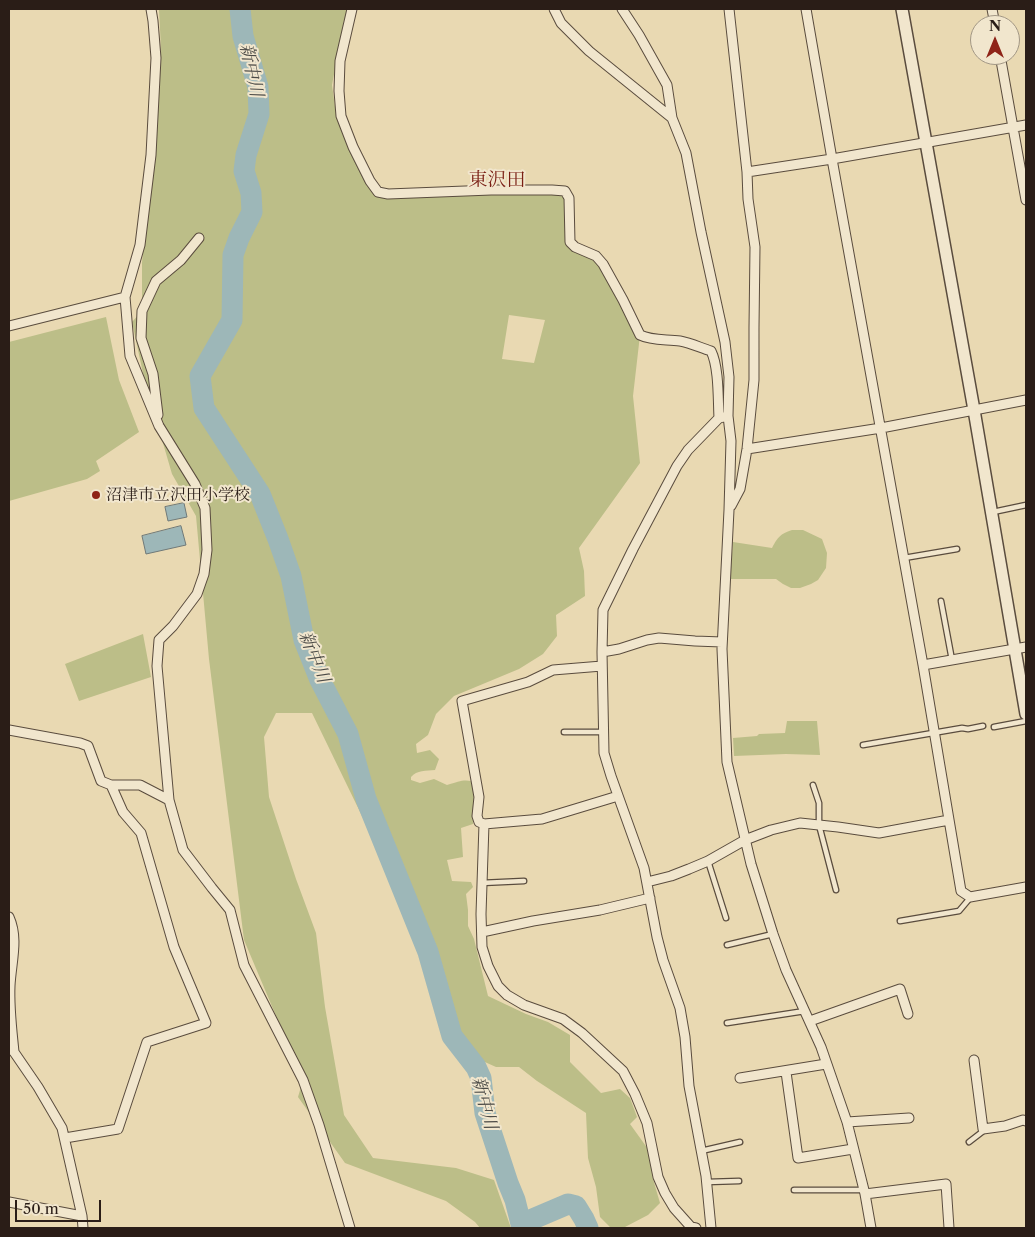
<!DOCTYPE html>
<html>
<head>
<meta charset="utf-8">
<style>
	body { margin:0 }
	#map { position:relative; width:1035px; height:1237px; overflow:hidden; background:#e9d9b2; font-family:"Libre Caslon Text",serif }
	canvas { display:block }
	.frame { position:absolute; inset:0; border:10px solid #2a1d17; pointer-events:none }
	.north { position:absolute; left:970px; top:15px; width:50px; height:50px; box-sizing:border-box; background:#f1e6cd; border:1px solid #a19684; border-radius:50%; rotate:0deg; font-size:14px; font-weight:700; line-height:20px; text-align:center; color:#2a1d17 }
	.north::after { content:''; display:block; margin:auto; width:18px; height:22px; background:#8f2418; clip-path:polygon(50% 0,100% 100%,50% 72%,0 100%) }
	.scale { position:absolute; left:15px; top:1200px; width:86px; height:22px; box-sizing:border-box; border:2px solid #2a1d17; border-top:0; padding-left:6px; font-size:15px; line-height:18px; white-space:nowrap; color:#2a1d17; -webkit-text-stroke:4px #f1e6cd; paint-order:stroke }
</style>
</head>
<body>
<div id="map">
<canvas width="1035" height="1237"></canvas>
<div class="frame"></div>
<div class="north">N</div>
<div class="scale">50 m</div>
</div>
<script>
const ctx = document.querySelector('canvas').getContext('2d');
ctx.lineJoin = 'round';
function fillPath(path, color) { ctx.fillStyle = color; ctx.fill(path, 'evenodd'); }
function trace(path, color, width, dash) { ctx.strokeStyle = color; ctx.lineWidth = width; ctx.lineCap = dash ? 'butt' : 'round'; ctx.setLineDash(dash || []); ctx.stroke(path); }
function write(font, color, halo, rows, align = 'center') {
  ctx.font = font + ' "Libre Caslon Text","Noto Serif JP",serif'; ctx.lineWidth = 4; ctx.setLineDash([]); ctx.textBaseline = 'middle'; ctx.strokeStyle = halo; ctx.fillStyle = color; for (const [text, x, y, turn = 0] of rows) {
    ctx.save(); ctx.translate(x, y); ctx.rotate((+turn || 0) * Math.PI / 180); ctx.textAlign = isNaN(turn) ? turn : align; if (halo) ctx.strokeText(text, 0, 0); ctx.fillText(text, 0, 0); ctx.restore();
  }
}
const green = new Path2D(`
	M159,9h191l-6,11 -12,65 4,29 20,50 20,32 24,-3 165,-2 8,50 23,15 44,79 -7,61 7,67 -61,85 5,23 1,25 -29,19 1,21 -14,18 -24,15 -65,27 -18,18 -8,21 -12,9 1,9 13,-3 9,9 -4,11c-9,1 -18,0 -24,7v3l9,3 14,-4 13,6c15,-4 18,-7 32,-1l-6,30v10l-12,4 2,29 -16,3 5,21 19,1 2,5 -7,7 2,16v16l6,13 14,57 38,18 22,8 22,13v27l31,31 19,-4 10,9 7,19 -7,7 18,25 5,30 7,24 -12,12 -23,12 -14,1 -11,-11 -4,-30 -8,-29 -2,-45 -49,-32 -18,-14h-23l-29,-13 -17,-13 -14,-32 -19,-60 -21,-63 -84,-173h-36l-12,24 5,60 27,82 20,54 9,74 19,108 29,43 83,10 38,12 17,48h-31l-5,-6 -29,-21 -101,-38 -47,-66 5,-17 -59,-140 -35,-281 -13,-143 -24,-42 -28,-96 -12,-56 10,-11v-48l19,-214zM509,315l36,5 -11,43 -32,-4z
	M106,317l13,63 20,52 -43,29 4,10 -13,8 -78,22v-159z
	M792,530h11l19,9 5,14 -1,15 -8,12 -7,4 -11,4h-9l-8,-4 -7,-5h-46l3,-37 39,6c6,-11 8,-14 20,-18z
	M143,634l8,43 -72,24 -14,-37z
	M787,721h30l3,34 -34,-1 -52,2 -1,-18 24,-2 2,-2 26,-1z`);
const water = new Path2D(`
	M184,503l3,14 -19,4 -3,-14z
	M181,526l5,19 -40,9 -4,-18z`);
const river = new Path2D(`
	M240,9l3,27 15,51 1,27 -13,41 -2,16 7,22 1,19 -13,26 -6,17 -1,65 -32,56 4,32 56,86 18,45 13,37 13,64 16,40 28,54 18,65 62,153 24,84 24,31 5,11 4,35 23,70 7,17 6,24 47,-20 8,2 8,13 4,9`);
const service = new Path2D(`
	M993,512l33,-7
	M904,558l53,-9
	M941,601l11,59
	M994,727l32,-6
	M564,732h39
	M863,745l99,-17 6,1 15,-3
	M813,785l6,18v22l17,65
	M708,861l18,57
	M481,883l43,-2
	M900,921l59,-10 11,-13
	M727,945l46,-11
	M727,1023l78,-12
	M969,1142l13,-10 1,-3
	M701,1151l39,-9
	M707,1182l32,-1
	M794,1190h69`);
const minor = new Path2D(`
	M151,9l2,12 3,37 -5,97 -11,90 -15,52 5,59 29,70 36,58 10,24 2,42 -3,24 -7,20 -24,32 -14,14 -2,26 12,134 14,50 29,38 18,22 14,55 59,115 16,45 31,103
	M352,9l-12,52 -1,30 2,25 12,31 17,34 8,11 10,2 103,-4h61l13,1 4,7 1,44 5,5 21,9 7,8 20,36 17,35c12,6 27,4 40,6 11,2 21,7 31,10 8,16 7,48 8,67
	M554,9l7,14 28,28 83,67 14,35 15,79 24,110 4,35 -1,39 3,25 -2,69 -7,139 5,113 24,102 22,70 13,36 35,77 26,75 18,72 6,34
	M622,9l17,26 28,50 5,33
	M729,9l18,163 1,27 7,48 -1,80v53l-7,69 -7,40 -9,17
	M806,9l26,150 91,506 38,226 9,6 56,-10
	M992,9l3,16
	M1000,55l26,145
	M747,172l85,-13 194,-34
	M9,326l116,-29
	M158,415l-5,-41 -12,-36 1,-27 14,-30 25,-21 18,-22
	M747,449l134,-21 145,-28
	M602,652l17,-3 28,-9 12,-2 36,3 27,1
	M923,665l103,-18
	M602,666l-49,4 -25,12 -66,19 17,96 -2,19 2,6 5,2 -3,90 1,33 6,19 10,20 9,9 17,10 39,14 19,14 41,38 12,23 12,29 11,54 7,16 9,15 17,19 5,1
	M9,730l71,13 8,3 13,35 10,4h29l29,15
	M484,824l58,-5 76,-23
	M647,882l24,-6 18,-7 19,-8 37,-21 26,-10 29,-7 38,4 41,6 70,-13
	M9,917c10,22 2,46 1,69 -1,22 2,45 4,66
	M482,932l51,-11 67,-11 50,-12
	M810,1021l90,-32 8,25
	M9,1047l5,5 24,35 24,41 20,88 1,12
	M974,1060l9,69 22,-3 18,-6 3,1
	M786,1072l12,86 55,-9
	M740,1078l86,-14
	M847,1122l62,-4
	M65,1138l53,-9 29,-87 59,-19 -32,-76 -33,-114 -18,-21 -12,-27
	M865,1194l81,-10 3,44
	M9,1202l73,14
	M711,1228l-5,-52 -17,-90 -4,-49 -5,-29 -17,-48 -6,-23 -13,-69 -33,-92 -7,-23 -2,-101 1,-42 30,-61 44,-83 11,-16 31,-32 9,-2`);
const tertiary = new Path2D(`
	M902,9l72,401 52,304`);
const markers = [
	[96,495,5,"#8f2418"]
];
const poiNames = [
	["沼津市立沢田小学校",106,495]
];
const waterNames = [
	["新中川",251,70,78],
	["新中川",314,657,68],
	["新中川",484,1103,75]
];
const quarterNames = [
	["東沢田",497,181]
];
fillPath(green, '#bcbe88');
fillPath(water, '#9db7b8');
trace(water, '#6f7978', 1);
trace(river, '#9db7b8', 21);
trace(service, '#5a4c3e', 7);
trace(minor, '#5a4c3e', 11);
trace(tertiary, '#5a4c3e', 14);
trace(service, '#f1e6cd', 4.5);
trace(minor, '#f1e6cd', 9);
trace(tertiary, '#f1e6cd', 11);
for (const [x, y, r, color] of markers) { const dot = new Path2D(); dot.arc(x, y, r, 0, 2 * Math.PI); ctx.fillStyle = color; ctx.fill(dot); trace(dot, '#f1e6cd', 2); }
write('16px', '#2a1d17', '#f1e6cd', poiNames, 'left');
write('italic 18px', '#4c4b47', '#f1e6cd', waterNames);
write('19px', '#7a1f14', '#f1e6cd', quarterNames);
</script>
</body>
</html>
